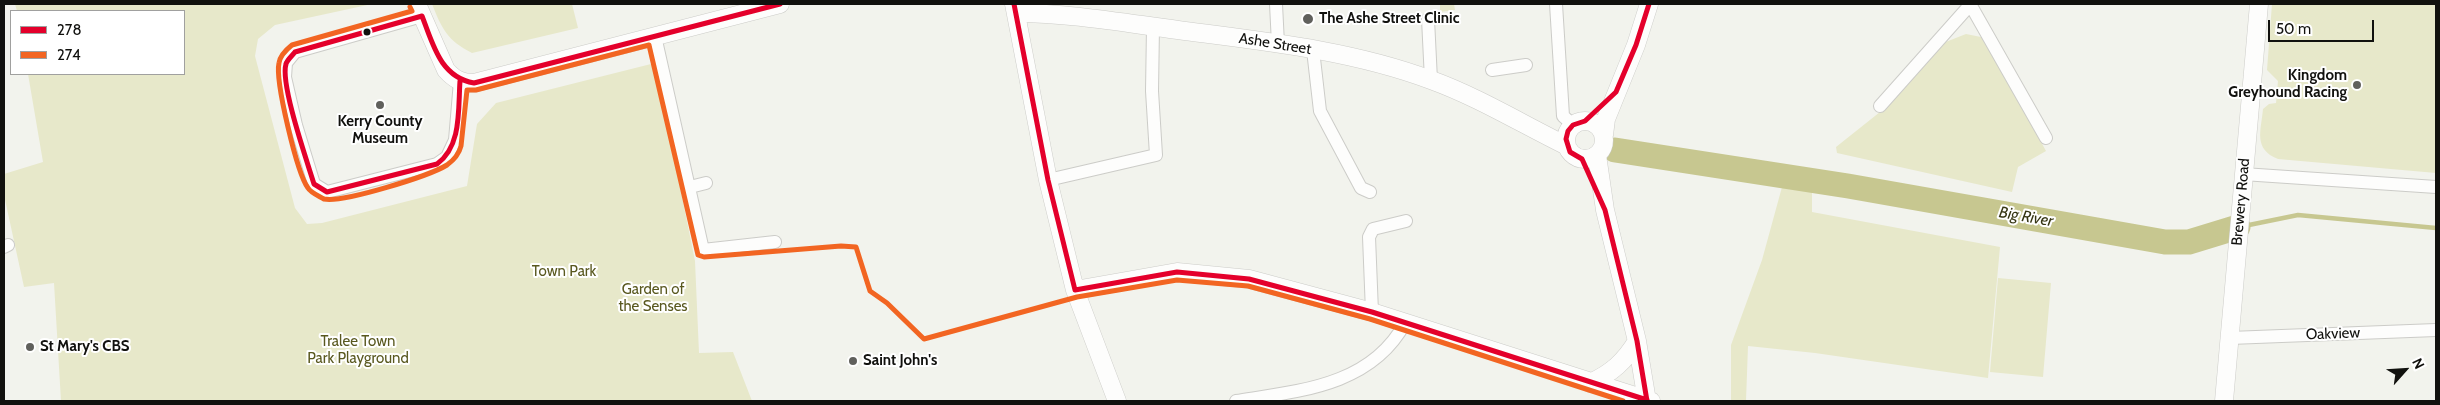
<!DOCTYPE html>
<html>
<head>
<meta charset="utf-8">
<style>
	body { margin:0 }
	#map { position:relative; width:2440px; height:405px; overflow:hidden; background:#f2f3ed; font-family:Cabin,sans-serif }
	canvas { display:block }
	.frame { position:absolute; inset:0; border:5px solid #11110e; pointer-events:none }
	.legend { position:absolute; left:10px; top:10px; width:175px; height:65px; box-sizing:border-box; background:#fff; border:1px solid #a0a09f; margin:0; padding:6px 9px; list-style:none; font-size:15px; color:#11110e }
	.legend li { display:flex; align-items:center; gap:10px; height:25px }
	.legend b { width:25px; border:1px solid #a0a09f }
	.north { position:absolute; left:2380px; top:345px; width:50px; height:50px; -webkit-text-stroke:4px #fff; paint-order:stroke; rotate:64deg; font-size:14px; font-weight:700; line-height:20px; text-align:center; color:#11110e }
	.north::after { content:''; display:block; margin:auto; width:18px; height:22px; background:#11110e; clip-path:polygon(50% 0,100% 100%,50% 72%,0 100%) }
	.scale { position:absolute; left:2268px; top:20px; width:106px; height:22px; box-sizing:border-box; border:2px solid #11110e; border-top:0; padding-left:6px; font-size:15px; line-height:18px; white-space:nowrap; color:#11110e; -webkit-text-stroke:4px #fff; paint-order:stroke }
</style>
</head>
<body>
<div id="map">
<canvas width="2440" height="405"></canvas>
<div class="frame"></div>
<ul class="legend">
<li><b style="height:6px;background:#e4002b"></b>278</li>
<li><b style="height:6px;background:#f26522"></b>274</li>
</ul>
<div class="north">N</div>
<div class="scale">50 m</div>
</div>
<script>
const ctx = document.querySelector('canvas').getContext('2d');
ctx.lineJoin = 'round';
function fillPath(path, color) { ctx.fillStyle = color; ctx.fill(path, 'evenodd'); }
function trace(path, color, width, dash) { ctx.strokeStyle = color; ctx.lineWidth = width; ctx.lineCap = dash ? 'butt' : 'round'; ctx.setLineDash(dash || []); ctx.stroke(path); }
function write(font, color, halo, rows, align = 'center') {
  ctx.font = font + ' Cabin,sans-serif'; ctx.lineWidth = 4; ctx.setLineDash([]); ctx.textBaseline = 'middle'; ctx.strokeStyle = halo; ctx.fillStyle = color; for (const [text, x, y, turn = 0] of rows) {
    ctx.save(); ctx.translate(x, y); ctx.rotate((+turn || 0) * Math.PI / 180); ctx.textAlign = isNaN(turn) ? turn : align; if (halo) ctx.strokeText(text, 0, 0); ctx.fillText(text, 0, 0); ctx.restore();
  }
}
const green = new Path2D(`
	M15,4h357l-97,21 -17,14 -3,17 40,152 12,16 15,-1 145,-37 10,-62 19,-21 159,-40 40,198 4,92 34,-1 19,49h-691l-7,-118 -30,4 -20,-92v-21l39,-12 -15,-88h156v-63h-167z
	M432,4h140l6,24 -106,25c-25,-13 -30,-24 -40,-49z
	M1440,4h14l1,6 -15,2z
	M2272,4h164v169l-158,-14c-25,-10 -17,-28 -15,-50l6,-5 7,-1 2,-22 -11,-11z
	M1966,34l15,3 9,12 56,102 -28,16 -6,25 -175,-39 -1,-6 49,-39 58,-65z
	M1782,187l30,5v20l188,35 -12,131 -173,-25 -67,-7 -2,55h-15v-56l31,-85z
	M1998,278l53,5 -8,94 -53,-5z`);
const stream = new Path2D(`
	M2244,226l54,-11 138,13`);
const river = new Path2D(`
	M1615,150l233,36 317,56h24l49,-15`);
const street = new Path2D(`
	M1276,4l2,40
	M1556,4l7,112 10,9
	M1970,4l76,134
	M422,16l-127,36 -9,11 -1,14 11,48 18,59 13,8 110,-28 10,-7 8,-17 5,-59
	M1428,19l3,61
	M655,36l48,214 72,-8
	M1313,50l7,61 41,77 9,4
	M1492,70l34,-5
	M1880,106l90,-101
	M2243,174l193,13
	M1048,180l108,-25 -4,-64 1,-64
	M690,187l16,-4
	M4,247l4,-2
	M1372,312l-3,-75 4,-8 33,-8
	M2230,338l206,-8
	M1236,401c63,-10 135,-15 169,-78`);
const secondary = new Path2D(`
	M417,4l29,66c8,9 15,13 28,13l306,-79
	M1014,4l34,176 27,110 42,111
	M1016,13c53,0 109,10 162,17 84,11 173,20 253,50 47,17 91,44 136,66
	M1566 140a19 19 0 1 1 38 0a19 19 0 1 1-38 0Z
	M1604,135l2,-16 30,-74 13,-41
	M1597,155l8,55 32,131 10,60
	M1075,290l102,-18 72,7 123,33 279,89
	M1590,383c22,-10 35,-22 47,-42
	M2224,401l35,-397`);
const bus1 = new Path2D(`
	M1014,4l34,176 27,110
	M460,81c-2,28 2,65 -23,83l-110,28 -13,-8c-7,-23 -34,-100 -28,-120 1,-4 6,-8 9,-12l127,-36c11,28 18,61 52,67l306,-79
	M1075,290l102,-18 72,7 123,33 275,88
	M1647,401l-10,-60 -32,-131 -23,-51 -12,-7 -4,-13 2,-8 5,-6 12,-4 31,-29 20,-47 13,-41`);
const bus2 = new Path2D(`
	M410,7l2,4 -120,34c-5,4 -12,11 -13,18 -4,18 18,110 29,125 3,5 11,8 16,11 19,4 105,-23 123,-34 7,-5 12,-11 14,-19l6,-56h9l173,-45 49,210 6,2 137,-11 15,1 14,44 17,12 37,36 153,-42 100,-17 71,6 122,33 253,82`);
const markers = [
	[1308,19,6,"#60605c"],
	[367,32,4.5,"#11110e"],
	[2357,85,5,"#60605c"],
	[380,105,5,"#60605c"],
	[30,347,5,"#60605c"],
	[853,361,5,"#60605c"]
];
const poiNames = [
	["The Ashe Street Clinic",1319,19],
	["Kingdom",2347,76,"right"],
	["Greyhound Racing",2347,93,"right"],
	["Kerry County",380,122,"center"],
	["Museum",380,139,"center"],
	["St Mary's CBS",40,347],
	["Saint John's",863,361]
];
const streetNames = [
	["Ashe Street",1275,44,9],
	["Brewery Road",2241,202,-85],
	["Oakview",2333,334,-2]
];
const parkNames = [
	["Town Park",564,272],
	["Garden of",653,290],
	["the Senses",653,307],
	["Tralee Town",358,342],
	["Park Playground",358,359]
];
const waterNames = [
	["Big River",2026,217,10]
];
fillPath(green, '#e7e8ca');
trace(stream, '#c7c790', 4.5);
trace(river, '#c7c790', 25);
trace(street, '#ccccc8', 14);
trace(secondary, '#ccccc8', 19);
trace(street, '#fdfdfc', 12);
trace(secondary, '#fdfdfc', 18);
trace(bus1, '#e4002b', 5);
trace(bus2, '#f26522', 5);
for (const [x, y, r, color] of markers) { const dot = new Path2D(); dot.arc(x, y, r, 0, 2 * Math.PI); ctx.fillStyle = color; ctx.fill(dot); trace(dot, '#fff', 2); }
write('bold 15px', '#11110e', '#fff', poiNames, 'left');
write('15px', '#11110e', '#fff', streetNames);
write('15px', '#59581f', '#fff', parkNames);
write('italic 16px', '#353513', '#fff', waterNames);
</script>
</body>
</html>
